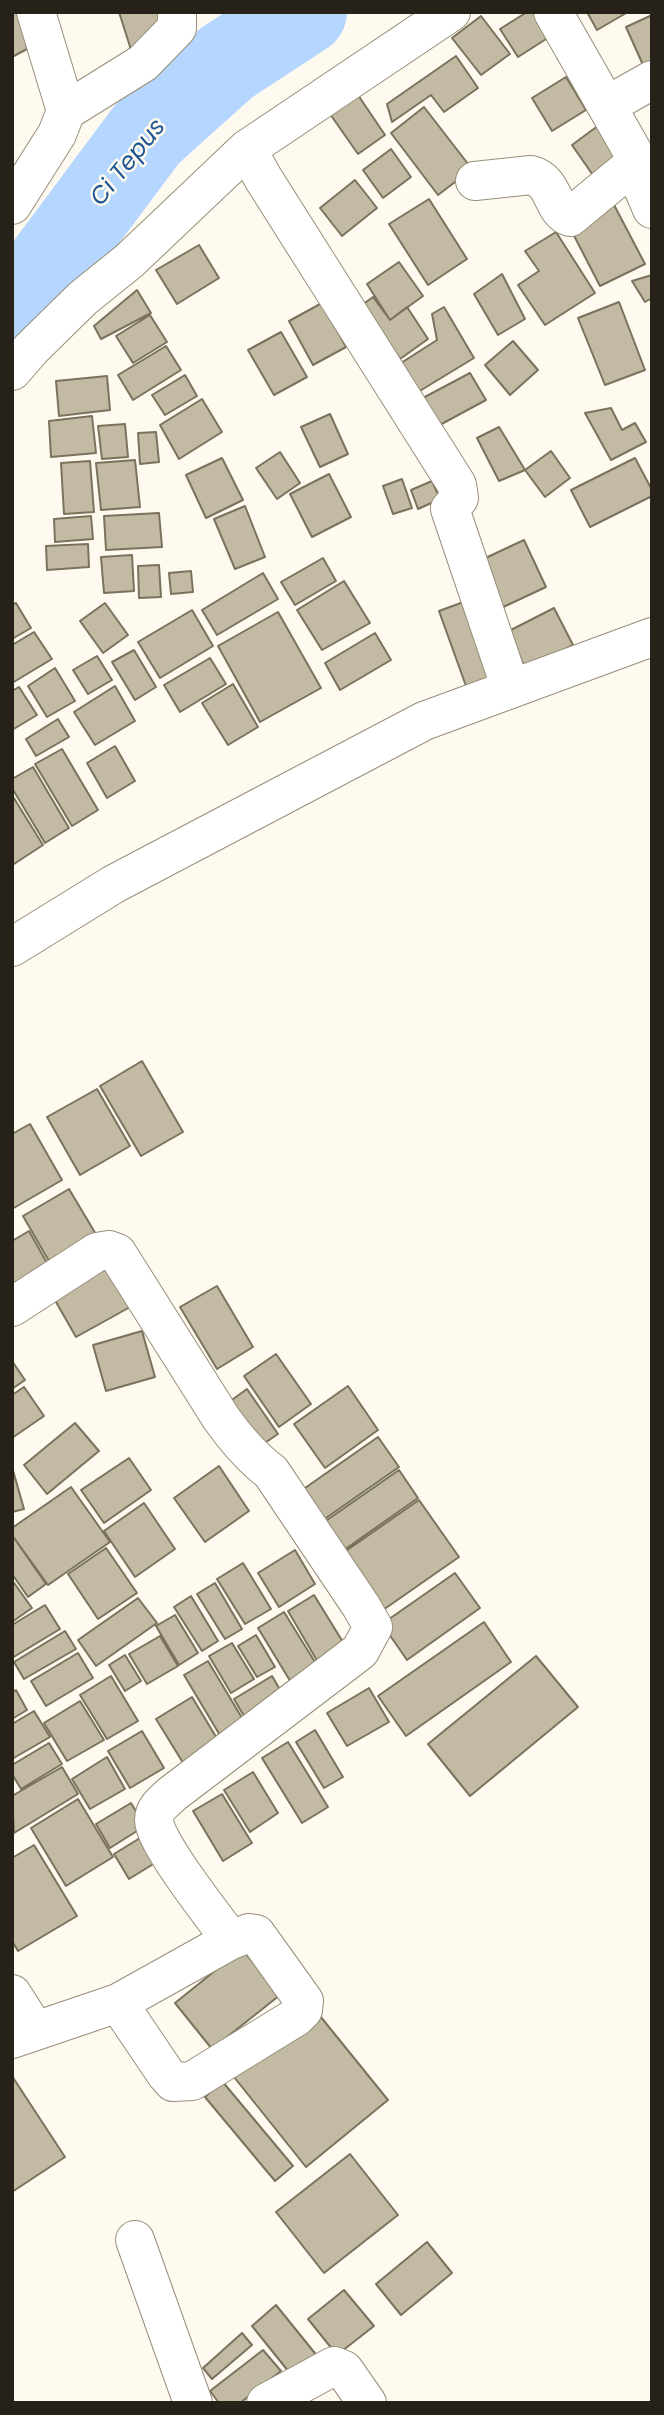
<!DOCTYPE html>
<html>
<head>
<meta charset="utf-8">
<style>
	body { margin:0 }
	#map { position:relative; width:664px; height:2415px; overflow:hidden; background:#fefaf0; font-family:Poppins,sans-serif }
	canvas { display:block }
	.frame { position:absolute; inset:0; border:14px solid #262219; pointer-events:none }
</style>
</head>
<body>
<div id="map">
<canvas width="664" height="2415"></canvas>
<div class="frame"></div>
</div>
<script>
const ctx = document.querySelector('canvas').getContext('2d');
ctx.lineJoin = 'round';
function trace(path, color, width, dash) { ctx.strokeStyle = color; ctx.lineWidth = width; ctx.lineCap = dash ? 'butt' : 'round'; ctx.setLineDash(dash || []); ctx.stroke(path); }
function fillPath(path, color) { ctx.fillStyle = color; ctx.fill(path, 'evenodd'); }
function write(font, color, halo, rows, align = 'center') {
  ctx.font = font + ' Poppins,sans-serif'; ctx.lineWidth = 5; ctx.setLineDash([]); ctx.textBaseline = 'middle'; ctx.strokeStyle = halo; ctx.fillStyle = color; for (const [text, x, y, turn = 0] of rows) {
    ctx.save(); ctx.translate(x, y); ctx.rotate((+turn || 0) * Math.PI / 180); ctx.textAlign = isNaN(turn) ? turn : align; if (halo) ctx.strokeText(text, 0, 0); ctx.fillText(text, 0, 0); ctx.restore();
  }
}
const river = new Path2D(`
	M12,315l135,-181 79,-71 78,-51`);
const building = new Path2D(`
	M12,12h9l6,37 -15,8z
	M119,12h47l-34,41z
	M527,12h12l15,22 -36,23 -18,-28z
	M587,12h41l-31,18z
	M652,15v46l-9,4 -17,-38z
	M481,16l29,38 -29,21 -29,-37z
	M456,56l22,32 -34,24 -13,-17 -39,27 -5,-18z
	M566,77l20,33 -34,21 -20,-33z
	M358,95l27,40 -27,19 -28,-40z
	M424,107l48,62 -34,26 -47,-62z
	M599,125l26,36 -28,20 -25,-36z
	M391,149l20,28 -28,21 -20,-28z
	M355,180l22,28 -35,28 -22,-28z
	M429,199l38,60 -39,26 -39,-61z
	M612,201l33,63 -45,22 -32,-62z
	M556,232l39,61 -50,32 -27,-40 21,-14 -14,-20z
	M199,245l20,33 -42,26 -21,-34z
	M399,262l24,34 -33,24 -23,-36z
	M502,274l23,45 -27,16 -24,-41z
	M652,275v23l-7,4 -13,-21z
	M137,290l14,23 -50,26 -7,-13z
	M373,297l17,23 17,-13 21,32 -28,20 -38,-54z
	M619,302l26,68 -40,15 -27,-67z
	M322,303l24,44 -33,18 -24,-44z
	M444,307l30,51 -56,34 -17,-29 36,-23 -5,-26z
	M150,315l17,27 -34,21 -17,-27z
	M281,332l26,45 -33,18 -26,-45z
	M513,341l25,29 -28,25 -25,-30z
	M166,346l15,24 -48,30 -15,-25z
	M470,373l16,27 -50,27 -15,-28z
	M185,375l12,21 -32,19 -13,-20z
	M107,376l3,34 -51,6 -3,-35z
	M202,399l20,33 -43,27 -19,-34z
	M611,408l11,22 13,-7 11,19 -35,18 -26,-47z
	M330,414l18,40 -28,13 -19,-40z
	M92,416l4,37 -45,4 -2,-36z
	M125,424l3,33 -26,2 -4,-33z
	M499,427l26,43 -26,11 -22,-43z
	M156,432l3,30 -19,2 -2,-31z
	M551,451l19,27 -25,19 -20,-27z
	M280,452l20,31 -23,16 -21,-31z
	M222,458l21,42 -37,18 -20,-43z
	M635,458l17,32v6l-62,31 -19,-37z
	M135,460l5,47 -39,3 -5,-47z
	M90,461l4,51 -30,2 -3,-51z
	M329,474l22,43 -39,20 -22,-43z
	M402,479l10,29 -19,6 -10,-28z
	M432,481l8,18 -22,10 -7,-19z
	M245,506l20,51 -30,12 -21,-50z
	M159,513l3,34 -56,3 -2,-34z
	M91,516l2,23 -38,3 -1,-23z
	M524,540l22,47 -47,22 -22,-47z
	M88,544l1,23 -42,3 -1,-24z
	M132,555l2,36 -30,2 -3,-36z
	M323,558l13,23 -41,24 -14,-23z
	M159,565l2,32 -22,1 -1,-32z
	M191,571l2,21 -22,2 -2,-21z
	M263,573l15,26 -61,36 -15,-25z
	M344,581l26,42 -48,27 -25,-40z
	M469,600l27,76 -30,10 -27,-75z
	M16,603l15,25 -19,11v-34z
	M105,603l23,32 -25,18 -23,-32z
	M554,608l19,37 -47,24 -19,-37z
	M192,610l21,36 -53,32 -22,-36z
	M278,612l43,76 -61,34 -42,-76z
	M34,632l18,27 -40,24v-38z
	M375,633l16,27 -51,30 -15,-27z
	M134,650l22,37 -21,13 -23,-38z
	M97,656l15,24 -24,14 -15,-24z
	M210,658l16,26 -46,28 -16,-27z
	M55,668l20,33 -28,16 -19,-31z
	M233,684l25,43 -30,18 -26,-42z
	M115,686l20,35 -40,24 -21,-33z
	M19,687l18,28 -25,15v-39z
	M58,719l11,18 -33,19 -10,-17z
	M115,746l20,35 -28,17 -20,-35z
	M62,749l36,61 -26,16 -37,-62z
	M33,767l36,61 -24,15 -33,-55v-9z
	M12,795l31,50 -29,19 -2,-3z
	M142,1061l41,71 -42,24 -41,-70z
	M97,1089l33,57 -50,29 -33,-58z
	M30,1124l32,56 -50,29v-75z
	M69,1189l31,52 -47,27 -30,-52z
	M29,1231l27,48 -44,25v-63z
	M104,1256l28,50 -56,31 -28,-49z
	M217,1286l36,61 -36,22 -37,-62z
	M142,1331l13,46 -49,14 -13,-46z
	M276,1354l35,50 -32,23 -35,-51z
	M12,1361l13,19 -13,9z
	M348,1386l30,44 -53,38 -31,-44z
	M24,1387l20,29 -32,22v-43z
	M247,1389l31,45 -25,17 -31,-44z
	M75,1423l24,28 -52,43 -23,-29z
	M378,1437l21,30 -83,58 -21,-30z
	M129,1458l22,32 -47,33 -23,-33z
	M219,1466l30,45 -44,31 -31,-44z
	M12,1467l12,42 -12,3z
	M399,1470l19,28 -81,57 -20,-28z
	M71,1487l39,55 -62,43 -36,-50v-7z
	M419,1500l40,57 -76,53 -40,-57z
	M144,1503l31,46 -40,28 -31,-46z
	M12,1535l34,49 -18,13 -16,-23z
	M106,1548l31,45 -39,26 -30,-45z
	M295,1550l20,34 -36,23 -21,-34z
	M243,1563l28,46 -26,15 -28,-45z
	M455,1573l25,35 -73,52 -25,-36z
	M12,1580l20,28 -20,14z
	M215,1583l27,46 -17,10 -28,-45z
	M314,1595l32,52 -27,17 -31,-53z
	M191,1596l27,45 -16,10 -28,-44z
	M138,1598l19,25 -61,43 -18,-26z
	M45,1605l15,24 -48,29v-33z
	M284,1612l34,55 -26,17 -34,-56z
	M175,1615l23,38 -19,12 -23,-39z
	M484,1622l27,40 -105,74 -28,-40z
	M65,1631l11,18 -52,30 -10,-17z
	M256,1635l19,32 -18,10 -19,-31z
	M160,1636l18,30 -31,18 -18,-30z
	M232,1643l22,36 -23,14 -22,-37z
	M78,1653l15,25 -47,28 -15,-25z
	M125,1655l16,26 -16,10 -16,-26z
	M536,1656l42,51 -108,89 -42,-52z
	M208,1661l37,62 -24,14 -37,-62z
	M111,1676l27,45 -31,18 -27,-44z
	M272,1676l14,24 -38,23 -14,-24z
	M369,1688l20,34 -42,24 -20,-33z
	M16,1690l11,20 -15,9v-26z
	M192,1697l29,48 -36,21 -29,-47z
	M80,1701l24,39 -37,21 -23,-38z
	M34,1711l16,26 -38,22v-35z
	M315,1730l28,47 -19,11 -28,-46z
	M142,1731l22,37 -34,20 -22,-37z
	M288,1742l40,65 -26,16 -40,-65z
	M49,1743l13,21 -41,25 -9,-15v-9z
	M107,1757l18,32 -35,20 -18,-30z
	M62,1767l16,27 -64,39 -2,-37z
	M253,1772l25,41 -28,19 -26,-42z
	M222,1794l30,49 -29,18 -30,-50z
	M78,1799l35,58 -47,29 -35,-58z
	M131,1803l14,23 -35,22 -14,-24z
	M153,1830l15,25 -39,24 -15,-25z
	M34,1845l43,71 -59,35 -6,-10v-83z
	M242,1949l38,46 -68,54 -37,-46z
	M316,2011l72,89 -82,67 -72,-90z
	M12,2076l53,81 -53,35z
	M222,2081l71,85 -18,15 -70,-84z
	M350,2154l48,61 -74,58 -48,-61z
	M427,2242l25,31 -51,42 -25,-31z
	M344,2290l30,36 -37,29 -29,-36z
	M276,2305l42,52 -25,20 -41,-51z
	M242,2333l10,12 -40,34 -9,-11z
	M263,2350l18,21 -41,32h-21l-9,-12z`);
const minor = new Path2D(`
	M553,12l85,149 5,27 9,21
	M608,105l44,-25
	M66,111l77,-48 34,-35v-16
	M247,149l16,29 194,307 2,13 -9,11 61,180
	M475,181l56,-6c24,6 21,37 39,42l68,-56
	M12,205l45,-71 9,-23 -30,-99
	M12,371l19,-22 52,-51 46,-37 118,-112 204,-137
	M12,947l102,-63 310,-163 228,-84
	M12,1307l85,-55 12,-2 8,3 104,165c15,21 30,39 50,54l90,134 12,21 -13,24 -188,143c-8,8 -18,14 -18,26 -1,20 62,100 77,120
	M12,1994l23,36
	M12,2039l106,-36 113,-63 18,-7 7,1 48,67 -1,9 -7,7 -104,64 -19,1 -7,-8 -48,-71
	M135,2240l58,163
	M266,2403l68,-37 10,4 23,33`);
const waterNames = [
	["Ci Tepus",129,163,-51]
];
trace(river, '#b4d6ff', 86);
fillPath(building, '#c3baa3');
trace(building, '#7b725d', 2);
trace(minor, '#978f79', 40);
trace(minor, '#fff', 38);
write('italic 24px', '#1e5692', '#fefaf0', waterNames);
</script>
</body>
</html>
